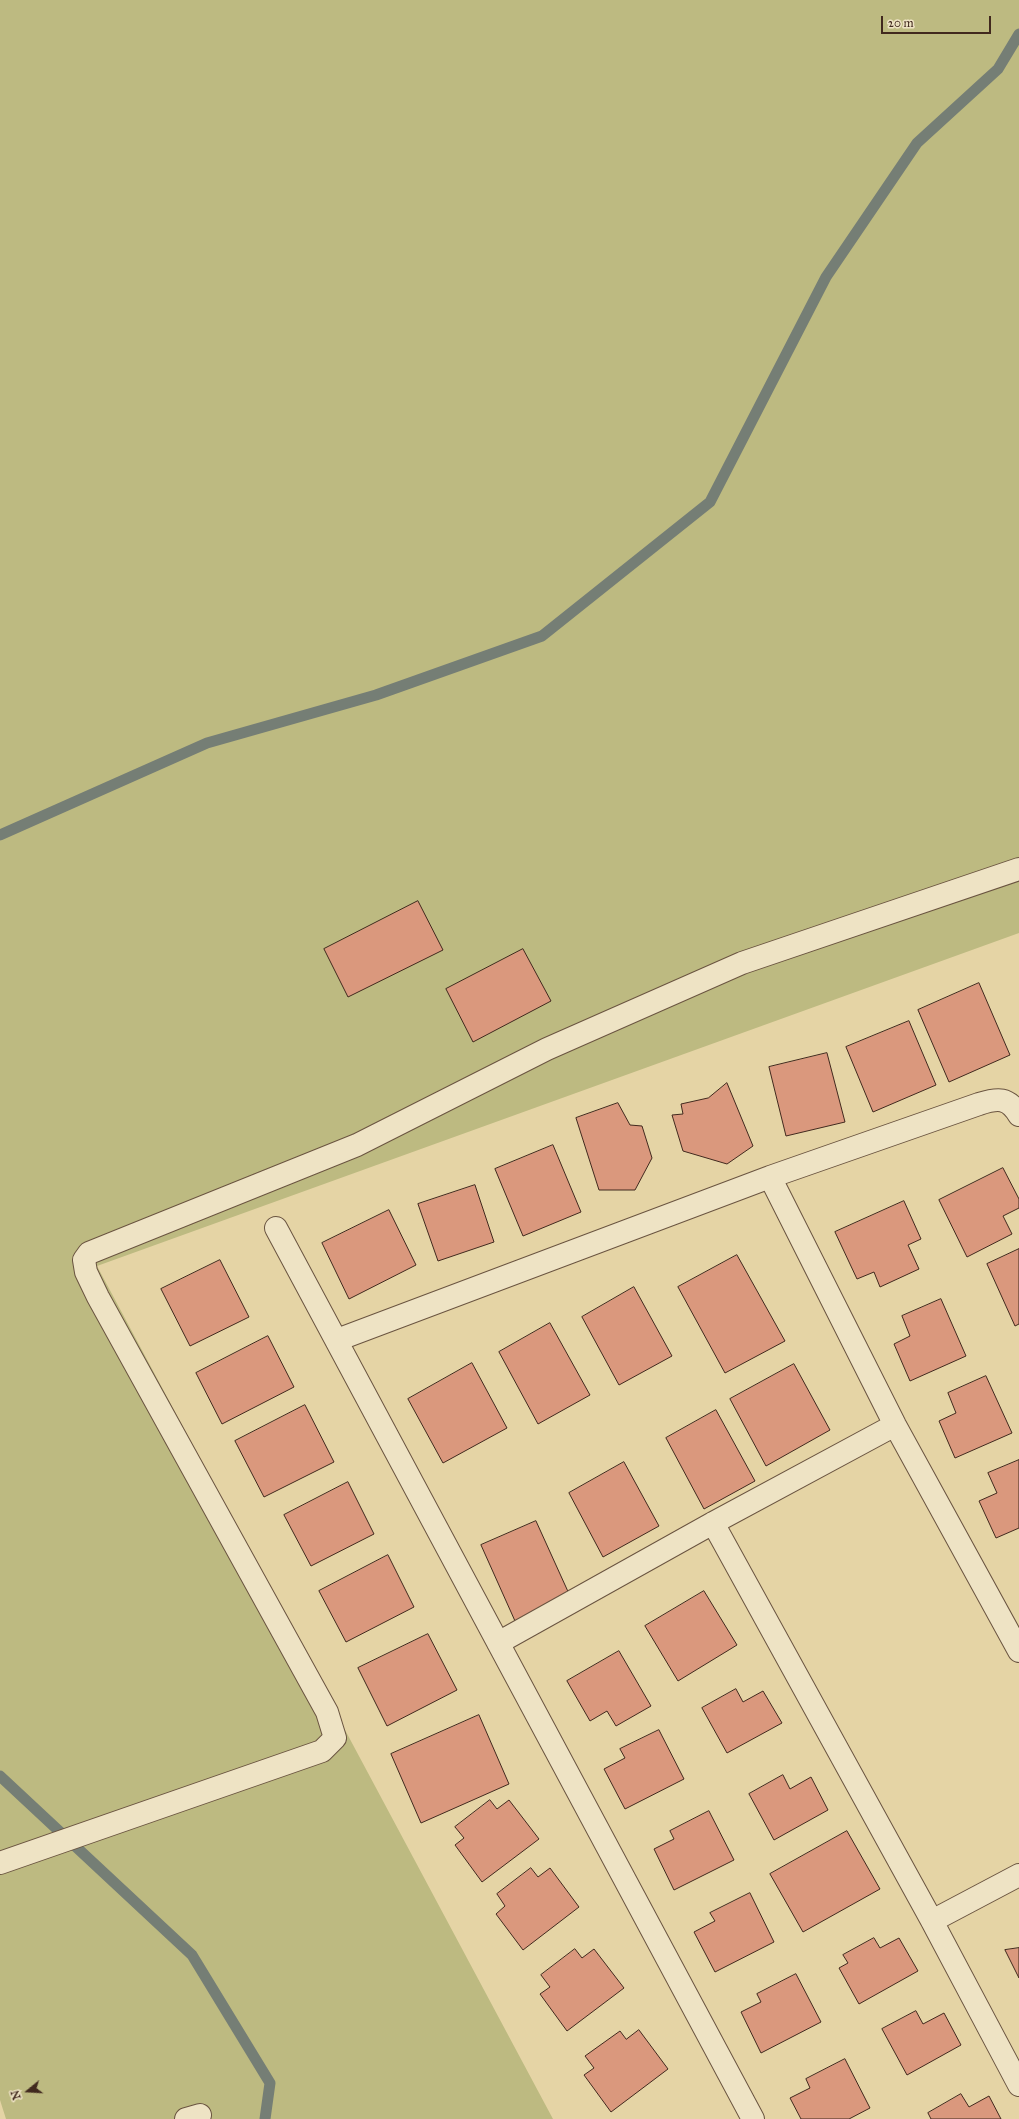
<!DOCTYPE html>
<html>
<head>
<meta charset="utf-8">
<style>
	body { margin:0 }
	#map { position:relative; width:1019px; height:2119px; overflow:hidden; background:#e5d4a5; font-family:"IM FELL Great Primer",serif }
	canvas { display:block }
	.north { position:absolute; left:8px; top:2071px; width:40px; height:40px; -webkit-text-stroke:3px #eee3c4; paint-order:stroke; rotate:252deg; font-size:11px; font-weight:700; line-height:16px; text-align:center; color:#41291e }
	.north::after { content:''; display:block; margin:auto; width:14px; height:18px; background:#41291e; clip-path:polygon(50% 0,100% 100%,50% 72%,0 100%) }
	.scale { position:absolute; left:881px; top:16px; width:110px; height:18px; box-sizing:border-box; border:2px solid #41291e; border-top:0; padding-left:5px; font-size:12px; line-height:14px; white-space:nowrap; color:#41291e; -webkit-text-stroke:3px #eee3c4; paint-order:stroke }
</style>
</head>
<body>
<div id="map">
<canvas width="1019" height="2119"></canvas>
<div class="north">N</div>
<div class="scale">20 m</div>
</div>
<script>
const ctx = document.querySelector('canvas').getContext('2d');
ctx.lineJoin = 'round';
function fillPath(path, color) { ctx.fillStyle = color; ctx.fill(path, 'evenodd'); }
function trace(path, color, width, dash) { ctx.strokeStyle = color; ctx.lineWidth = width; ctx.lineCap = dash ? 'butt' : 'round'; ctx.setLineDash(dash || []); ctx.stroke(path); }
const green = new Path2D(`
	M0,0h1019v933l-922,333 456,853h-547l-6,-19z`);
const stream = new Path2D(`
	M0,835l207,-92 169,-48 166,-59 168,-134 116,-225 91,-134 81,-74 21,-35
	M0,1776l192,179 78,128 -5,36`);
const building = new Path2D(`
	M418,901l25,49 -95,47 -24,-48z
	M523,949l28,52 -78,41 -27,-53z
	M979,983l31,72 -61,27 -31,-72z
	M909,1021l27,64 -63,27 -27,-65z
	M827,1053l18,69 -59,14 -17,-69z
	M727,1083l26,63 -26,18 -44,-13 -11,-36 11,-1 -2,-10 27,-6z
	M618,1103l12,22 12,1 10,32 -17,32h-36l-23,-72z
	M553,1145l28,67 -58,24 -28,-67z
	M1003,1168l16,31v9l-16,8 9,18 -45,23 -28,-57z
	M475,1185l19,57 -56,19 -20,-57z
	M904,1201l17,38 -13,6 11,24 -39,18 -6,-15 -17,7 -22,-47z
	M389,1210l27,55 -67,34 -27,-56z
	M1019,1249v75l-4,2 -28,-62z
	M737,1255l48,86 -60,32 -47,-86z
	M220,1260l29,57 -59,29 -29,-57z
	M634,1287l38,69 -53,29 -37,-68z
	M941,1299l25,57 -56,25 -16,-37 16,-8 -8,-20z
	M550,1323l40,72 -52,29 -39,-72z
	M268,1336l26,51 -72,37 -26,-51z
	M472,1363l35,65 -64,35 -35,-64z
	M794,1364l36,66 -64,36 -36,-67z
	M986,1376l26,57 -57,25 -16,-37 17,-8 -8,-20z
	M305,1405l29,57 -70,35 -29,-56z
	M716,1410l39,71 -51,28 -38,-71z
	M1019,1460v68l-23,10 -17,-37 18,-8 -9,-20z
	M624,1462l35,64 -56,31 -34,-64z
	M348,1482l26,52 -63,32 -27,-51z
	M536,1521l34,75 -55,25 -34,-76z
	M388,1555l26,52 -68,35 -27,-51z
	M704,1591l33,54 -59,36 -33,-55z
	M428,1634l29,56 -70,36 -29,-58z
	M619,1651l32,55 -35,20 -9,-15 -17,10 -23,-40z
	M736,1689l7,13 20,-11 19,32 -55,30 -25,-45z
	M479,1715l30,69 -88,39 -30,-69z
	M659,1730l25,49 -59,30 -21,-40 21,-11 -5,-9z
	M783,1775l7,14 21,-12 17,33 -54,30 -25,-46z
	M490,1800l7,9 12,-9 30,39 -57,43 -27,-37 9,-7 -9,-11z
	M709,1811l25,49 -60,30 -20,-41 20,-10 -4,-8z
	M847,1831l33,58 -77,43 -33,-58z
	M531,1868l7,9 12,-9 29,39 -56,43 -27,-36 9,-8 -8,-12z
	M750,1893l24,49 -59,30 -21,-40 21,-11 -5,-8z
	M874,1938l6,10 19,-10 19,33 -59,33 -20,-36 9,-5 -5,-8z
	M1019,1948v30l-14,-28z
	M575,1949l7,9 12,-9 30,39 -57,43 -27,-37 10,-7 -9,-12z
	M796,1974l25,48 -60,31 -20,-41 20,-10 -4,-8z
	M916,2011l7,13 21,-11 17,32 -54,30 -25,-46z
	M639,2030l29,39 -57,43 -27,-37 10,-7 -9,-12 35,-25 6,8z
	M845,2059l25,49 -21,11h-48l-11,-21 20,-10 -4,-9z
	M961,2094l8,13 20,-11 12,23h-70l-3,-6z`);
const street = new Path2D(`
	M770,1177l125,248 124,226
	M276,1228l477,891
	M337,1340l433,-163 209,-73c19,-6 29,-7 40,11
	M713,1523l219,398 87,164
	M498,1643l215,-120 182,-98
	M0,1863l322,-112 13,-13 -8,-26 -229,-415 -12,-25 -2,-12 5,-7 268,-108 190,-96 195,-86 277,-94
	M932,1921l87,-46
	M186,2119l14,-4`);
fillPath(green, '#bdba81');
trace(stream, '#757e75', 11);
fillPath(building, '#da987d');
trace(building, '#41291e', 1);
trace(street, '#6a5440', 24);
trace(street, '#eee3c4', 22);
</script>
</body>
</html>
